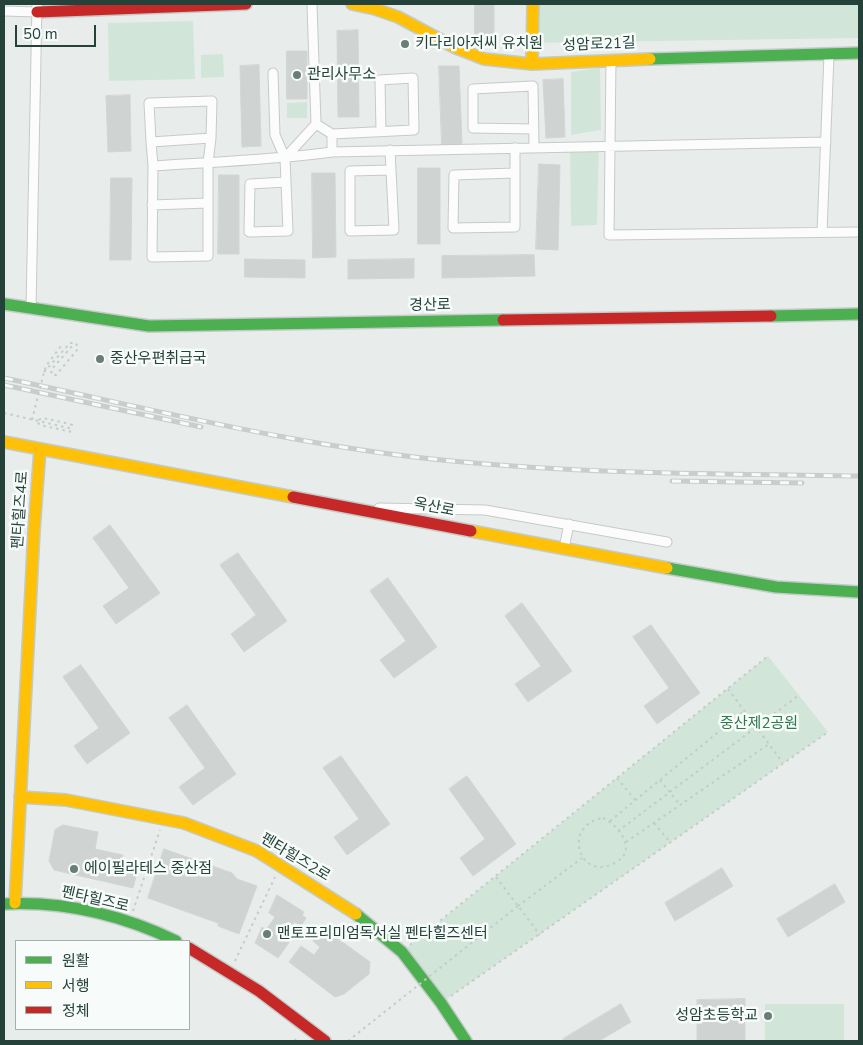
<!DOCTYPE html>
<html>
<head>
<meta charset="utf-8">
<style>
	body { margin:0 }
	#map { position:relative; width:863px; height:1045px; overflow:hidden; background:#e8edeb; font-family:"Nunito Sans","Noto Sans KR",sans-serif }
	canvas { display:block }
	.frame { position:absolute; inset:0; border:5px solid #24423a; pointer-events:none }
	.legend { position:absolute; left:15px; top:940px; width:175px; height:90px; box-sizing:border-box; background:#f7fbf9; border:1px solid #a3b1ad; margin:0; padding:6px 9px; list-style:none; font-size:15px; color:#24423a }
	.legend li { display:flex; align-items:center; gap:10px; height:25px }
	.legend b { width:25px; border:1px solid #a3b1ad }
	.scale { position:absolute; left:15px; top:25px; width:81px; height:22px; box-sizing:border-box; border:2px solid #24423a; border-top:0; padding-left:6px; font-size:15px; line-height:18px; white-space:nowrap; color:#24423a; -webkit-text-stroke:4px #f7fbf9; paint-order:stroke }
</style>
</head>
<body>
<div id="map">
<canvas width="863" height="1045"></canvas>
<div class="frame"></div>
<ul class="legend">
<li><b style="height:6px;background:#4caf50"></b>원활</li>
<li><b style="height:6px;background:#ffc107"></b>서행</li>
<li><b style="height:6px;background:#c62828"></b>정체</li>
</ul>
<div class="scale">50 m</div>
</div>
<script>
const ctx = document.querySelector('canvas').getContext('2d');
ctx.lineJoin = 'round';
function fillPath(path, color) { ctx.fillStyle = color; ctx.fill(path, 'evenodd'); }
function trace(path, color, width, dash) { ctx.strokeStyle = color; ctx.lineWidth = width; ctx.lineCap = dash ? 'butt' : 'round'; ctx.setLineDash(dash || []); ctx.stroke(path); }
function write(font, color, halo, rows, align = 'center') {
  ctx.font = font + ' "Nunito Sans","Noto Sans KR",sans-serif'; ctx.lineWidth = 5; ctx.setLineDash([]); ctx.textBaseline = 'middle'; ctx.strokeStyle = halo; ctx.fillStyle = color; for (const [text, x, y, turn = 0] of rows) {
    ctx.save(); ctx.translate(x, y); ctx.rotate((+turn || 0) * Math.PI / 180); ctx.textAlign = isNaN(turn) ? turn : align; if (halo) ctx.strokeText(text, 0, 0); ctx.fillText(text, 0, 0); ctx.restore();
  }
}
const green = new Path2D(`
	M528,4h331v34l-332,5z
	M193,21l2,58 -86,2 -1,-58z
	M223,54l1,23 -23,1v-23z
	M600,68l1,62 -30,5v-63z
	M307,102v16h-20v-15z
	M599,144l-2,81 -26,1 -1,-78z
	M768,656l60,76 -387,271 -39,-51z
	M765,1004h79v37h-79z`);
const building = new Path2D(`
	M475,4h19v34h-19z
	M358,30l1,87h-21l-1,-86z
	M287,51h20v48h-20z
	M259,65l2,81 -19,1 -2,-81z
	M439,66h20l3,78 -20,1z
	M563,79l2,58 -19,1 -3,-58z
	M130,95l1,56 -23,1 -2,-56z
	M539,164l21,1 -2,85 -22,-1z
	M418,168h22v76h-22z
	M312,173h23l1,84 -23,1z
	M219,175h20v79h-21z
	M111,178h21l-1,82h-21z
	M534,255l1,21 -93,2v-22z
	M245,259l60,1v18l-60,-1z
	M414,259v19l-66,1v-19z
	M110,525l50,68 -44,31 -13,-18 26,-18 -36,-50z
	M238,553l49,68 -43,31 -13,-18 25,-19 -36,-50z
	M388,578l49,69 -43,31 -14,-18 26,-19 -36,-50z
	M522,603l50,68 -44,31 -13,-18 26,-18 -36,-50z
	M651,625l49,68 -43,31 -13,-18 25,-18 -36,-51z
	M81,665l49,68 -43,31 -13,-18 25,-18 -36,-51z
	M187,705l49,69 -43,31 -14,-18 26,-19 -36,-50z
	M341,756l49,68 -43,31 -13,-18 25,-18 -36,-51z
	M467,776l49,68 -43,32 -13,-18 25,-19 -36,-50z
	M63,825l35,7 -3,17 28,6 -2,10 17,4 -5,19 -79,-18 -5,-9 6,-31z
	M164,849l68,24 5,6 20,7 -18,48 -21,-8v-3l-70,-25z
	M722,868l11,18 -58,35 -10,-18z
	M835,884l10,18 -57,35 -11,-18z
	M277,895l27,17 -2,3 4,3 -5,8 -7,-4 -9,16 5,3 -12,17 -23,-15 7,-16 4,3 9,-13 -6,-4z
	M323,928l47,34 -1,12 -25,20 -9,3 -46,-35 12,-16 13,9 6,-8 -7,-6z
	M745,999v42h-48v-41z
	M621,1004l10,18 -32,19h-35l-1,-2z`);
const path = new Path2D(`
	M45,370l1,-4 15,-20
	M44,372l26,-29h6l2,6 -22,26h-4l-1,-5 22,-25
	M4,413l65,15h2l1,-3 -2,-1 -27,-6 -5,2 -1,2 3,3 32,7
	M728,689l55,74
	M617,778l19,23
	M660,780l20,25
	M603,818c15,7 34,31 15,43 -38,25 -58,-36 -15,-43z
	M610,821l134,-110
	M654,823l16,19
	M618,831l181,-136
	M626,842l143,-98
	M496,877l44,58
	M518,906l64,-48
	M133,911l27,-81
	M410,945l358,-289
	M235,961l40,-84
	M451,996l377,-264
	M295,1039l1,2`);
const street = new Path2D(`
	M4,11l33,1
	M611,60l-2,175 250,-3
	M273,73l2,62 10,23
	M534,129l-61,-1v-39l60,-3 1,61
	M332,134l82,-4 -1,-52 -33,2 1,52
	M151,142l-2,-39 63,-2 -1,37
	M390,150l4,80 -44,1v-60l41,-1
	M332,152l494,-10
	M153,166l-2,-24 60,-4 -3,25v93l-56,1 1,-91c60,-4 120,-6 179,-14v-18l-16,-10
	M515,173l-61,2 -1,53 62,-1v-79
	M286,182l-36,2 -1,48 39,-1 -3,-73 31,-34 -4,-120
	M152,205l56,-2
	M822,232l7,-177
	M31,309l6,-305
	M379,508l106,2 182,32
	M564,548l5,-24`);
const fast = new Path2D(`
	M650,59l209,-6
	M4,304l145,22 354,-6
	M771,316l88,-2
	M667,568l109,19 83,5
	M4,904c60,-3 118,11 172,37
	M356,914l46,38 39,51 25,38`);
const slow = new Path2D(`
	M352,4l23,5 23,8 58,31 28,11 48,5 118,-5
	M532,63l1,-59
	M4,442l289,55
	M471,531l196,37
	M20,797l46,3 118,23 73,28 99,63
	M15,903l19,-373 6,-81`);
const jam = new Path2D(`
	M37,12l209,-8
	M503,320l268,-4
	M293,497l178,34
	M189,948l70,43 66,50`);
const rail = new Path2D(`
	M4,378c148,31 296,69 448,83 135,13 271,13 407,15
	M4,385l197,42
	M672,481l130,2`);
const pathBridge = new Path2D(`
	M32,420l12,-48
	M348,1041l170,-135`);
const markers = [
	[405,44,5,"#697e78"],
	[297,75,5,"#697e78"],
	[100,359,5,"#697e78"],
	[74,869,5,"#697e78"],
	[267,934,5,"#697e78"],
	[768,1016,5,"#697e78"]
];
const poiNames = [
	["키다리아저씨 유치원",415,44],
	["관리사무소",307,75],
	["중산우편취급국",110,359],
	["에이필라테스 중산점",84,869],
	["맨토프리미엄독서실 펜타힐즈센터",277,934],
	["성암초등학교",758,1016,"right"]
];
const streetNames = [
	["성암로21길",599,45,-2],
	["경산로",430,306,-1],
	["옥산로",434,508,11],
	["펜타힐즈4로",21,510,-86],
	["펜타힐즈2로",295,858,31],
	["펜타힐즈로",95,900,13]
];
const parkNames = [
	["중산제2공원",759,724]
];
fillPath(green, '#d1e6d8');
fillPath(building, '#cfd4d2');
trace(building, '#d1d6d4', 1);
trace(street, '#c5cac8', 11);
trace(fast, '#c3cbc8', 14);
trace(slow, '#c3cbc8', 14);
trace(jam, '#c3cbc8', 14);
trace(path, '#c3ccca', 2, [2.5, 4]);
trace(street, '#fcfcfc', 9);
trace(fast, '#4caf50', 11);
trace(slow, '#ffc107', 11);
trace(jam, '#c62828', 11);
trace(rail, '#c9cdcc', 5);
trace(rail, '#f7fbf9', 3, [9]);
trace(pathBridge, '#c3ccca', 2, [2.5, 4]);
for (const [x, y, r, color] of markers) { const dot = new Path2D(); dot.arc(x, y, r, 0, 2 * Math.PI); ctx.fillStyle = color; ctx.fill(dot); trace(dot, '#f7fbf9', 2); }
write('15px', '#24423a', '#f7fbf9', poiNames, 'left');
write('15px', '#24423a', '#f7fbf9', streetNames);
write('15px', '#2d7a4b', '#f7fbf9', parkNames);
</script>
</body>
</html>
